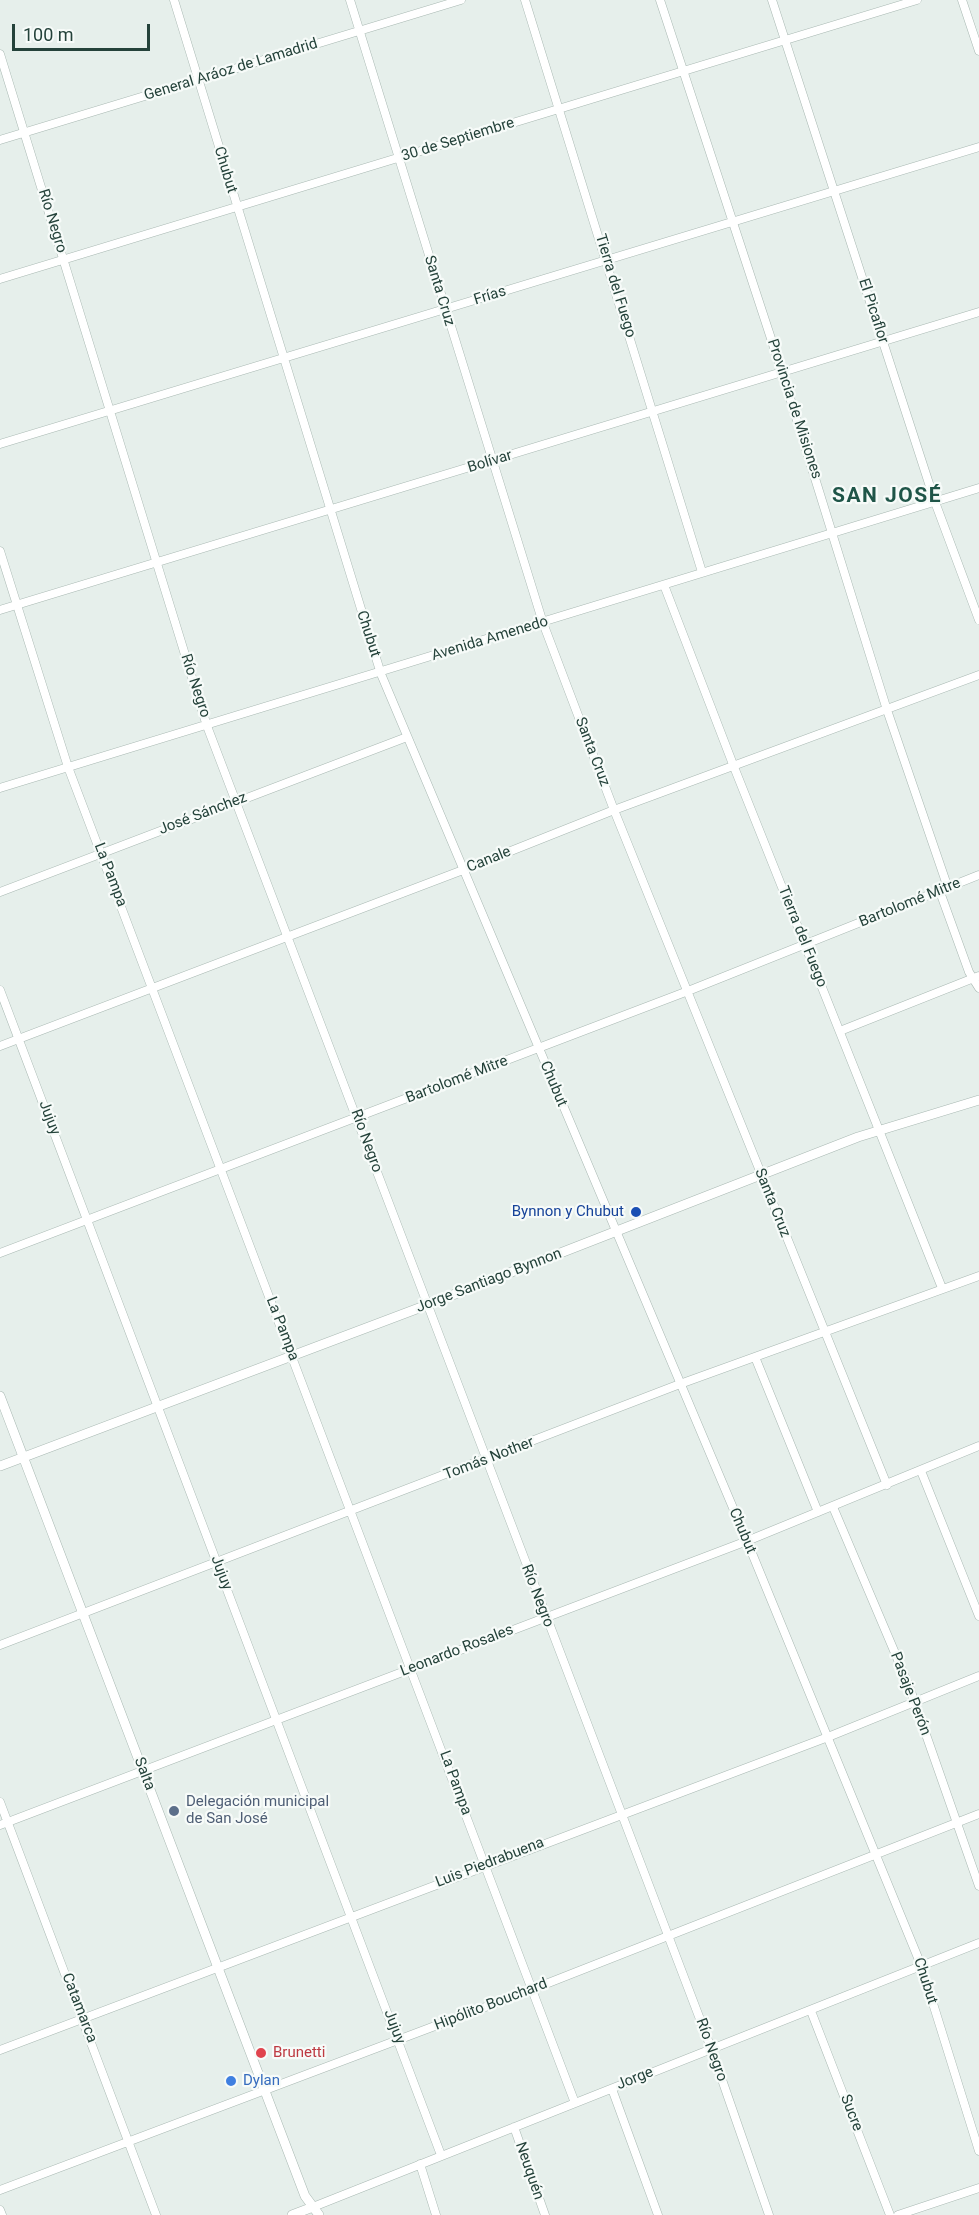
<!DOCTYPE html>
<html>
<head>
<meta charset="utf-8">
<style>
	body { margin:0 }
	#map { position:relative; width:979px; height:2215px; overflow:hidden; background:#e6efeb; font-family:Roboto,sans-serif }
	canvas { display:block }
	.scale { position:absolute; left:12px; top:24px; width:138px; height:27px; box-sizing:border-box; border:3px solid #24423a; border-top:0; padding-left:8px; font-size:18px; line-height:21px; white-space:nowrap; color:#24423a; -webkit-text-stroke:4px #f7fbf9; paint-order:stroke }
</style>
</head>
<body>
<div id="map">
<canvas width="979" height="2215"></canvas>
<div class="scale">100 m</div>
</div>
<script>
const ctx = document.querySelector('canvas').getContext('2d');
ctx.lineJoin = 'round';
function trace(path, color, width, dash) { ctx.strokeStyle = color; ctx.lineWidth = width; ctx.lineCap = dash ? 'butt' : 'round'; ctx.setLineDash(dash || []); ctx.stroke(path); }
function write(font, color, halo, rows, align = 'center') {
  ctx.font = font + ' Roboto,sans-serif'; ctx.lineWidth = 4.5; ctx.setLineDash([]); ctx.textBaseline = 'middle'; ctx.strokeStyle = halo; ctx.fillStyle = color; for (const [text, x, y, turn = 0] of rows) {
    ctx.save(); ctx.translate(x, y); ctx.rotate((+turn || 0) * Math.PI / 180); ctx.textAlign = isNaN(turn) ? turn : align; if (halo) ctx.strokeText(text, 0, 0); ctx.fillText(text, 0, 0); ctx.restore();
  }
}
const minor = new Path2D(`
	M174,0l207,674 366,867 174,424 58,186
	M350,0l193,623 71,187 273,675
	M525,0l177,572
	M660,0l122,372 105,338 61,178
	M772,0l163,502 44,118
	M962,0l17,51
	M0,54l207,672 504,1322 58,167
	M0,140l461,-140
	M0,279l917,-279
	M0,444l979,-297
	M0,551l68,216 507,1336
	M664,585l70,182 208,521
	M0,610l979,-298
	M0,788l979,-300
	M0,892l407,-155
	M940,892l29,80 10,16
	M0,990l441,1165
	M840,1031l139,-55
	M0,1046l463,-176 151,-60 365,-135
	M0,1253l688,-262 291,-116
	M755,1357l63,155
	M921,1471l58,145
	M833,1507l76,179 70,200
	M0,1645l680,-261 299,-108
	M0,1802l156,413
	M0,1825l747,-284 232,-95
	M811,2011l79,204
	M0,2050l828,-313 151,-61
	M612,2089l46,126
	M514,2127l31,88
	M420,2164l16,51
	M0,2190l533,-201 446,-175
	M313,2207l666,-264
	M0,2210l2,5
	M898,2215l81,-27`);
const tertiary = new Path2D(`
	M0,1396l305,800 14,19
	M0,1466l427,-161 431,-168 121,-37
	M292,2215l21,-8`);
const markers = [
	[636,1212,6,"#1a4fb4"],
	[174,1811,6,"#5c6f8a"],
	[261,2053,6,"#e0444e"],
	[231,2081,6,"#3f7fe0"]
];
const streetNames = [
	["General Aráoz de Lamadrid",231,70,-17],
	["30 de Septiembre",458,140,-17],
	["Chubut",225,170,73],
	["Río Negro",52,221,73],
	["Tierra del Fuego",615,286,73],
	["Santa Cruz",439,291,73],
	["Frías",490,296,-17],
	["El Picaflor",873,311,72],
	["Provincia de Misiones",794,409,72],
	["Bolívar",490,462,-17],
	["Chubut",368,634,72],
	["Avenida Amenedo",490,639,-17],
	["Río Negro",195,686,72],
	["Santa Cruz",592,752,69],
	["José Sánchez",203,814,-21],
	["Canale",489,860,-22],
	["La Pampa",110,875,69],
	["Bartolomé Mitre",910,903,-22],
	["Tierra del Fuego",802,937,68],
	["Bartolomé Mitre",457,1080,-21],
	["Chubut",553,1084,67],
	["Jujuy",49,1118,69],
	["Río Negro",366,1141,70],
	["Santa Cruz",772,1203,68],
	["Jorge Santiago Bynnon",489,1281,-21],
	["La Pampa",282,1329,69],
	["Tomás Nother",489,1459,-21],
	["Chubut",742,1531,67],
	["Jujuy",221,1573,69],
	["Río Negro",537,1596,69],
	["Leonardo Rosales",457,1651,-21],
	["Pasaje Perón",910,1694,69],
	["Salta",144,1774,69],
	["La Pampa",455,1783,70],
	["Luis Piedrabuena",490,1863,-21],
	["Chubut",925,1981,72],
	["Hipólito Bouchard",491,2005,-21],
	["Catamarca",79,2008,69],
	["Jujuy",394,2027,69],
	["Río Negro",711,2050,70],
	["Jorge",635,2079,-22],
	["Sucre",851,2113,69],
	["Neuquén",529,2171,71]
];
const transitNames = [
	["Bynnon y Chubut",624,1212]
];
const serviceNames = [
	["Delegación municipal",186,1802],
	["de San José",186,1819]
];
const healthNames = [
	["Brunetti",273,2053]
];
const shopNames = [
	["Dylan",243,2081]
];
const districtNames = [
	["SAN JOSÉ",887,497]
];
trace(minor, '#a8b8b2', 9);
trace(tertiary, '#a8b8b2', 10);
trace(minor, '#fff', 8);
trace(tertiary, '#fff', 9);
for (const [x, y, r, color] of markers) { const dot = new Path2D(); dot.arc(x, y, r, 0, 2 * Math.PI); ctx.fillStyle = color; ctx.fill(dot); trace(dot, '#f7fbf9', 2); }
write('15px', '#24423a', '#f7fbf9', streetNames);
write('15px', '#164399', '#f7fbf9', transitNames, 'right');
write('15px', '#4e5e75', '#f7fbf9', serviceNames, 'left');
write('15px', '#be3a42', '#f7fbf9', healthNames, 'left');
write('15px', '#366cbe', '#f7fbf9', shopNames, 'left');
ctx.letterSpacing = '1.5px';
write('bold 21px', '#1f5548', '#f7fbf9', districtNames);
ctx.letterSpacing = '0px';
</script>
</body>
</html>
